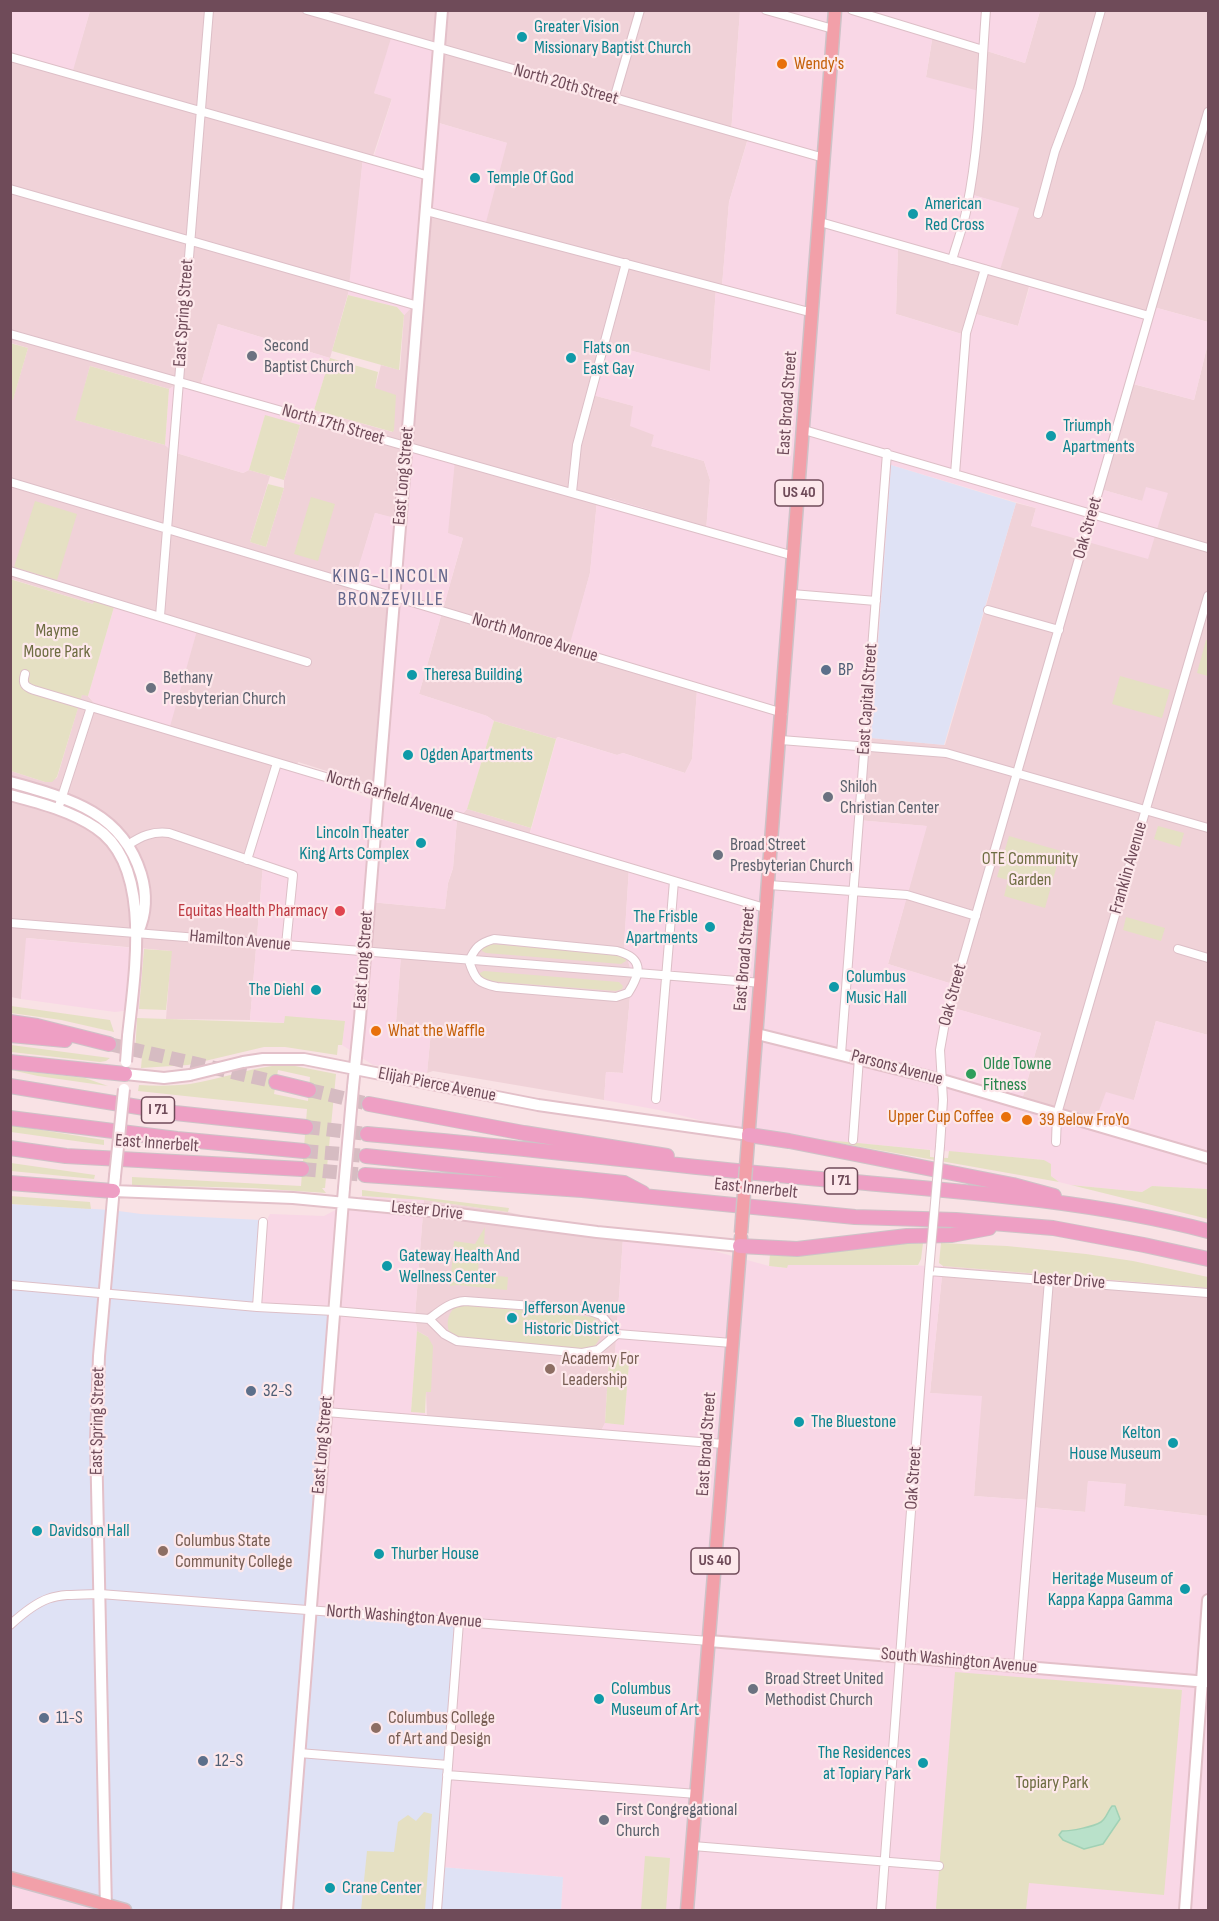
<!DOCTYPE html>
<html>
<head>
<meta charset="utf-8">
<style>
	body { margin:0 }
	#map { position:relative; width:1219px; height:1921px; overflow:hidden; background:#f9e2e5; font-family:"Sofia Sans Condensed",sans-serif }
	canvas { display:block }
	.frame { position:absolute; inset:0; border:12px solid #6f4b59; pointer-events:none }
</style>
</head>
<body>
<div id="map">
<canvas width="1219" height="1921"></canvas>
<div class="frame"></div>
</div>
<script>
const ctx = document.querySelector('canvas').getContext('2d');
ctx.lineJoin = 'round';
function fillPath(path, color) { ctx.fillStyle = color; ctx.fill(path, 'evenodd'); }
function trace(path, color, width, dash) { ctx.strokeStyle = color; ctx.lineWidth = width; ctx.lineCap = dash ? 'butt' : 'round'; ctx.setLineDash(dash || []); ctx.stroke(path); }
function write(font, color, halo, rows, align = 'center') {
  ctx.font = font + ' "Sofia Sans Condensed",sans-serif'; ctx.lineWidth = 4.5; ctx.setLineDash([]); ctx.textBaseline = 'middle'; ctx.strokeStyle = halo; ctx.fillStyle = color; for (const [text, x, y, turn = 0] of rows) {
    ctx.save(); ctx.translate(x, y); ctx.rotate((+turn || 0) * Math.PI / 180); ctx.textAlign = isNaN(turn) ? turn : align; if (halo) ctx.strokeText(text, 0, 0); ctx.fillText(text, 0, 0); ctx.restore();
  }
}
const residential = new Path2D(`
	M90,11h650l-9,122 17,5 -19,64 -7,84 -6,2 -6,84 -107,-29 -14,51 45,12 20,29 -2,11 52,15 6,19 -4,52 -52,-13v-8l-45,-13 -12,3 -7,72 -21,77 128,40 -5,69 -7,14 -62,-20 -6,2 -59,-18 -2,2 -62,-18 -7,-5 -68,-22 44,-156 -88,-25 -23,78 36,10 -13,178 -7,5 -70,-22 -35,103 -13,155 -84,-1 5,-68 -144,-13 -6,61 -10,-2v-226l34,11 12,-4 25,-84 6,2 12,14 14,-103 -21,-3 -82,-25v-180h2l15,-51 -17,-5v-287l60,18zM437,47l-5,74 75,22 -83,67 -9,93 -11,12 -4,55 -19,-5 -6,23 19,42 -2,2 -78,-22 -14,15 -16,55v8l-18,59 -16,-5 20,-66 -21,-6 -6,3 -70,-21 -8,-7 -89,-25 14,-54 79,23 12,-7 19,5 18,-63 112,34 21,-75 12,-126 9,2 20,-61 -18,-5z
	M1040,11h168v311l-58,-16 -7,7 -113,-30 -12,43 -46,-13 -7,22 -69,-21 2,-69 121,-36 -49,-15 -44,-117 7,-43 92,29z
	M1208,343v692l-52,-14 -22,79 -39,24 -74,-21 20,-70 -95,-27 6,-22 -64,-20 38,-138 -69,-6 6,-73 8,-9 74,7 71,-242 20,5 -5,18 111,-25 -42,-12 29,-106 65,17z
	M467,809l64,19 -2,9 100,31 -5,78 8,29 -9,98 -17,-1 -2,28 -171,-29 -6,2 4,-42 -35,-9 5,-67 -36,-3 5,-50 75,7 3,-26 5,-15 4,-49z
	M424,1200l84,12 115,26 -8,117 -6,3 -4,65 -5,10 -173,-14 -1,-28 4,1 -2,-55 -11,-6 -2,-15z
	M943,1266l265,22v228l-84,-10 1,-22 -37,-3 -2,31 -56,-5v-7l-56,-4 7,-99 -51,-4z`);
const commercial = new Path2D(`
	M10,11h80l-18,63 -61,-18z
	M740,11h300l-15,52 -92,-29 -7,43 53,14 -9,103 49,14 -20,65 -101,-27 -2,68 69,21 7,-22 46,13 13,-43 112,30 7,-7 58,16v21l-14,57 -64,-17 -30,106 42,12 4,-14 22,6 -20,66 -117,-33 5,-18 -145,-43 -20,273 -8,9 -6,73 70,6 -39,138 65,20 -6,22 94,27 -20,70 73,21 12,-32 28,8 22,-79 52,14v154l-56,-3 -10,6 -71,-7 -12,-3 -8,-6 -7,-16 -267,-24 -50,-9 -68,-17 -55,-10 2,-28 17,1 9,-98 -8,-29 5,-78 -100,-31 28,-100 60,18 6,-2 62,20 7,-14 5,-69 -129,-40 22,-77 7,-72 12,-3 45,13 1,8 51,12 4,-51 -6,-19 -53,-15 3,-11 -24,-9 3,-20 -44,-12 13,-51 108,28 6,-83 6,-2 7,-84 19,-63 -17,-5z
	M392,35l45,12 -5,74 75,22 -22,83 -60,-16 -10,94 -11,11 -7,-8 -49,-12 15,-138 10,2 19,-60 -18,-6z
	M218,324l112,34 -16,52 -14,15 -35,-9 -16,54 -6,3 -70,-21 -8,-7 4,-56 11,-7 20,5z
	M404,446l51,14 -7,73 15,5 -44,156 68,22 7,5 -27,88 -10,11 -4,48 -5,15 -3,26 -75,-7 -5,50 36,3 -5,67 35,9 -4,42 -54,-8 -31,-20 3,-24 -60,2 -35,-3 13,-155 -17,-7 29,-95 98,37 15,-199 -37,-10 24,-78 25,6z
	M114,607l84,20 -29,103 -69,-20 -12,-14z
	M26,938l118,11 -5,60 -24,3 -94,-13z
	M362,1196l62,4 -9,116 2,15 -6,81 14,1 2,6 173,14 5,-10 19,1 6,-73 -15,4 8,-117 91,13 55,15 18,2v-3l22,-1 134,2 -13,127 52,3 -8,100 56,4v7l55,5 3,-31 38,3 -2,22 84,10v394h-647l2,-33 -123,-10 -130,-257 -53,-303 7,-82 6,-11 54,2z
	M10,1878l115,32h-114z`);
const education = new Path2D(`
	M891,465l125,38 -72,242 -73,-7z
	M10,1204l101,6 30,4 120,6 -4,87 77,4 -24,299 149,12 -19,245 123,10 -2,33h-436l-114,-32z`);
const green = new Path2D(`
	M348,295l49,12 7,8 -5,55 -67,-19z
	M10,343l18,5 -15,52 -3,-1z
	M330,358l48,14 -3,16 21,7 -2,35 -1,2 -79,-22z
	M90,366l79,23 -4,56 -90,-25z
	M265,415l35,10 -16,55 -35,-10z
	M268,484l16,4 -18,59 -16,-5z
	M311,497l24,7 -17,57 -24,-7z
	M35,501l42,13 -20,66 -43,-13z
	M10,579l83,25 1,-3 20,6 -26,89 -6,-1 -25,82 -5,5h-7l-34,-11z
	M1206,640h2v36l-11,-3z
	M1120,676l50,14 -8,28 -50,-14z
	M494,721l62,18 -25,89 -64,-19z
	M1158,826l26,7 -4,14 -26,-8z
	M1009,836l52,15 -16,57 -41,-12 4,-16 -11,-3z
	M1126,917l39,11 -4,13 -38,-11z
	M492,944l127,11 6,2 1,4 -5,3 -135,-11 -4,-2v-4z
	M144,949l28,2 -6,59 -27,-1z
	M484,971l135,11 4,4 -1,3 -6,2 -128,-10 -9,-5 1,-3z
	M11,1006l99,14 4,12 -53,-12 -50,-7z
	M285,1016l60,5 -3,24h-4l-1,10 -52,-8h-21l-76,18 -47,3 1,-12 -7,-1 2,-37 147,5z
	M11,1045l99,13 -4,3 -6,1 -89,-10z
	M272,1066h23l41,8 -11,114h-3l4,5 -73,-5 -121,-3v-8l169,9 6,-77 -169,-18 1,-6c17,1 34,1 51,-1 28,-5 55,-14 82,-18zM278,1070l32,7 -2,24 -34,-7z
	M11,1070l74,8 23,8 -70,-10z
	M10,1125l94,15v5l-93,-13z
	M816,1139l114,11v7l18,1 1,-7 95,9 7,4v12l8,6z
	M11,1163l84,12 -1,4 -83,-8z
	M1071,1185l71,7 10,-6 56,3v30z
	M362,1190l147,18 -1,4 -84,-12 -62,-4z
	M10,1196l80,6 1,7 -80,-5z
	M485,1227l-1,17 6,1 -1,9h-10l-1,20 30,3 -1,13 -50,-5 -7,1 4,-45 21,3z
	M923,1243l-2,16 -3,6h-130l-1,3 -18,-2 1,-12c51,0 102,-9 153,-11z
	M941,1243l66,3 79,8 47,7 75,16v11l-265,-22 -4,-3z
	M459,1304l134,13 6,5c4,12 1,20 -9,28l-132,-12 -8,-4c-5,-11 -2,-23 9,-30z
	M417,1331l11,6 5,9 -2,46h-5l-1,21 -14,-1z
	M630,1351l-6,74 -19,-2 4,-66z
	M955,1672l227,18 -18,205 -135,-12 -3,27h-89l-1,-2z
	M424,1812l8,2 -7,96h-64l6,-59 27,1 4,-30 10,-7 8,6z
	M645,1856l25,2 -4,52h-25z`);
const water = new Path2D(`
	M1112,1806h3l5,13 -17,25 -19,5 -21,-9 -4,-5 3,-4c9,0 31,-4 39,-9 5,-3 7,-11 11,-16z`);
const highwayTunnel = new Path2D(`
	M109,1044l167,38
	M309,1090l60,14
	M306,1127l61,7
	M304,1151l62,5
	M302,1169l63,6`);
const street = new Path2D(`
	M307,10l517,148
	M766,10l67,19
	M852,10l131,40
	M10,57l419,119
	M614,99l26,-89
	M10,189l408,117
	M426,211l387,102
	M1038,214l17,-63 24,-64 22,-77
	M820,222l329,94
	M952,260c5,-18 12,-35 15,-53 13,-64 14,-131 19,-197
	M10,334l784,222
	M804,430l404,118
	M955,474l11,-141 19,-64
	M10,482l773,231
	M572,492l5,-47 49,-182
	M10,571l297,91
	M792,594l84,7
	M988,610l71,20
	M160,616l49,-606
	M25,674c-3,10 0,13 9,16l734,219
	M781,740l165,13 262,75
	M58,809l33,-102
	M128,845c13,-9 25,-14 41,-12l124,42 -7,70
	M247,860l30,-97
	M769,885l138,10 69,21
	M10,923l752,60
	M494,939l123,12c27,7 24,22 11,42l-12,4 -119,-10c-19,-4 -22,-7 -28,-26 6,-13 10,-18 25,-22z
	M1178,949l30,9
	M841,1054l46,-601
	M656,1099l18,-218
	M853,1140l6,-82
	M1056,1142l1,-28 151,-518
	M940,1146l3,-46 -3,-50 5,-28 263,-910
	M10,1285l247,22 77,4 95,8c12,-9 21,-17 36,-18l122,9 14,5 16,19 115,9
	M257,1307l6,-85
	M429,1319l15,15 13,7 125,12 16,-3 19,-16
	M326,1412l398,32
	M10,1625c35,-32 44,-30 90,-31l609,47
	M1018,1666l31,-386
	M299,1753l149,12
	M447,1775l250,19
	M693,1846l246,20
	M437,1910l22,-288
	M881,1910l48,-639 279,22`);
const secondary = new Path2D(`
	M10,782c57,16 112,29 131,92 6,20 6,38 -3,58
	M10,795c30,8 61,16 86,33 58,38 38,149 32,208
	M757,1034l185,46 266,78
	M243,1062l20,-3h41l234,46 211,30
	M125,1074l39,4 26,-3
	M353,1087l7,-69 82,-1008
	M113,1191l180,7 158,15 146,19 143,14
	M709,1641l499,41
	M106,1910l-10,-471 3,-83 16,-180
	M287,1910l57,-722
	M1185,1910l23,-310`);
const primary = new Path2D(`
	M746,1167l89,-1157
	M10,1878l115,32
	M687,1910l54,-672`);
const highway = new Path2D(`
	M10,1022l27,4 72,18
	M10,1035l55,5
	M10,1062l115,12
	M276,1082l33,8
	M10,1086l165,27 131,14
	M369,1104l155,29 143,23
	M10,1118l167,21 127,12
	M367,1134c148,13 295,30 442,44 131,12 272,20 399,53
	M749,1135l40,6 224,44 41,11
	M10,1148l56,8 236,13
	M366,1156l258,27 19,10
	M365,1175l217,15 273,27 101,3 97,8 91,17 64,14
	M10,1183l103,8
	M740,1246l57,3 110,-13 45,-1 37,-7`);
const streetBridge = new Path2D(`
	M929,1271l11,-125`);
const secondaryBridge = new Path2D(`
	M126,1062l2,-26
	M190,1075l53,-13
	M115,1176l9,-87
	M344,1188l9,-101`);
const primaryBridge = new Path2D(`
	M741,1233l5,-66`);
const markers = [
	[522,37,6,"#0f9aa8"],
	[782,64,6,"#e8710a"],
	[475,178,6,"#0f9aa8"],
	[913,214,6,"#0f9aa8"],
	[252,356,6,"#6b7280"],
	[571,358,6,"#0f9aa8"],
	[1051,436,6,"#0f9aa8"],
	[826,670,6,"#5c6f8a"],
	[412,675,6,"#0f9aa8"],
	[151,688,6,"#6b7280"],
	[408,755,6,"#0f9aa8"],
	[828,797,6,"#6b7280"],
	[421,843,6,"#0f9aa8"],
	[718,855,6,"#6b7280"],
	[340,911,6,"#e0444e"],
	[710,927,6,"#0f9aa8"],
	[834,987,6,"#0f9aa8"],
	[316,990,6,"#0f9aa8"],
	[376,1031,6,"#e8710a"],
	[971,1074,6,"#2e9e5b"],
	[1006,1117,6,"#e8710a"],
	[1027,1120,6,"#e8710a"],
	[387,1266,6,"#0f9aa8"],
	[512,1318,6,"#0f9aa8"],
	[550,1369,6,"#8d6e63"],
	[251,1391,6,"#5c6f8a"],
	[799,1422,6,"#0f9aa8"],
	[1173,1443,6,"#0f9aa8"],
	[37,1531,6,"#0f9aa8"],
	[163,1551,6,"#8d6e63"],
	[379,1554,6,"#0f9aa8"],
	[1185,1589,6,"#0f9aa8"],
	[753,1689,6,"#6b7280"],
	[599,1699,6,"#0f9aa8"],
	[44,1718,6,"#5c6f8a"],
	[376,1728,6,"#8d6e63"],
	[203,1761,6,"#5c6f8a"],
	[923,1763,6,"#0f9aa8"],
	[604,1820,6,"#6b7280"],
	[330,1888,6,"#0f9aa8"]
];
const shields = [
	[799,493,48],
	[158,1110,33],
	[841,1181,33],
	[715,1561,48]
];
const shieldNames = [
	["US 40",799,493],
	["I 71",158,1110],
	["I 71",841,1181],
	["US 40",715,1561]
];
const cultureNames = [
	["Greater Vision",534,27],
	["Missionary Baptist Church",534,48],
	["Temple Of God",487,178],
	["American",925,204],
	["Red Cross",925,225],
	["Flats on",583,348],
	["East Gay",583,369],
	["Triumph",1063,426],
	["Apartments",1063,447],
	["Theresa Building",424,675],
	["Ogden Apartments",420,755],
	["Lincoln Theater",409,833,"right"],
	["King Arts Complex",409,854,"right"],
	["The Frisble",698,917,"right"],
	["Apartments",698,938,"right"],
	["Columbus",846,977],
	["Music Hall",846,998],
	["The Diehl",304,990,"right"],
	["Gateway Health And",399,1256],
	["Wellness Center",399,1277],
	["Jefferson Avenue",524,1308],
	["Historic District",524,1329],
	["The Bluestone",811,1422],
	["Kelton",1161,1433,"right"],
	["House Museum",1161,1454,"right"],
	["Davidson Hall",49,1531],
	["Thurber House",391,1554],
	["Heritage Museum of",1173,1579,"right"],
	["Kappa Kappa Gamma",1173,1600,"right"],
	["Columbus",611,1689],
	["Museum of Art",611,1710],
	["The Residences",911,1753,"right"],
	["at Topiary Park",911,1774,"right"],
	["Crane Center",342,1888]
];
const foodNames = [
	["Wendy's",794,64],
	["What the Waffle",388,1031],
	["Upper Cup Coffee",994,1117,"right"],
	["39 Below FroYo",1039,1120]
];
const streetNames = [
	["North 20th Street",566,85,16],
	["East Spring Street",184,313,-86],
	["East Broad Street",788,403,-86],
	["North 17th Street",333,425,16],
	["East Long Street",404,476,-85],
	["Oak Street",1088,528,-74],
	["North Monroe Avenue",535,638,17],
	["East Capital Street",868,699,-86],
	["North Garfield Avenue",390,796,17],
	["Franklin Avenue",1129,868,-74],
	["Hamilton Avenue",240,941,5],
	["East Broad Street",745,959,-85],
	["East Long Street",364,960,-86],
	["Oak Street",953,995,-75],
	["Parsons Avenue",897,1068,15],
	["Elijah Pierce Avenue",437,1085,11],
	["East Innerbelt",157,1144,4],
	["East Innerbelt",756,1189,6],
	["Lester Drive",427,1211,6],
	["Lester Drive",1069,1281,4],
	["East Spring Street",98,1421,-89],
	["East Broad Street",707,1444,-86],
	["East Long Street",323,1445,-85],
	["Oak Street",914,1478,-86],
	["North Washington Avenue",404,1617,4],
	["South Washington Avenue",959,1661,5]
];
const worshipNames = [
	["Second",264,346],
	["Baptist Church",264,367],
	["Bethany",163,678],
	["Presbyterian Church",163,699],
	["Shiloh",840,787],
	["Christian Center",840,808],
	["Broad Street",730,845],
	["Presbyterian Church",730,866],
	["Broad Street United",765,1679],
	["Methodist Church",765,1700],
	["First Congregational",616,1810],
	["Church",616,1831]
];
const parkNames = [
	["Mayme",57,631],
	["Moore Park",57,652],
	["OTE Community",1030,859],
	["Garden",1030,880],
	["Topiary Park",1052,1783]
];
const serviceNames = [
	["BP",838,670],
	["32-S",263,1391],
	["11-S",56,1718],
	["12-S",215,1761]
];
const healthNames = [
	["Equitas Health Pharmacy",328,911]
];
const leisureNames = [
	["Olde Towne",983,1064],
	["Fitness",983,1085]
];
const educationNames = [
	["Academy For",562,1359],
	["Leadership",562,1380],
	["Columbus State",175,1541],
	["Community College",175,1562],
	["Columbus College",388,1718],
	["of Art and Design",388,1739]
];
const neighbourhoodNames = [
	["KING-LINCOLN",391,577],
	["BRONZEVILLE",391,600]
];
fillPath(residential, '#f0d2d8');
fillPath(commercial, '#f9d7e6');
fillPath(education, '#dfe2f5');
fillPath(green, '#e5e0c3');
fillPath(water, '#b9e1ca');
trace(water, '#a1d1b5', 1.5);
trace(highwayTunnel, '#d6bcc2', 14, [14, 7]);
trace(street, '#ddbfc7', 10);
trace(secondary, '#e3c0c9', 14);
trace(primary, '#cec2c7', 15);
trace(highway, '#cec2c7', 16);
trace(street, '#fff', 8);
trace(secondary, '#fff', 10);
trace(primary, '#f2a0a9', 12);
trace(highway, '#ee9fc4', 14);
trace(streetBridge, '#ddbfc7', 10, []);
trace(secondaryBridge, '#e3c0c9', 14, []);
trace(primaryBridge, '#cec2c7', 15, []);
trace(streetBridge, '#fff', 8);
trace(secondaryBridge, '#fff', 10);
trace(primaryBridge, '#f2a0a9', 12);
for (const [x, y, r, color] of markers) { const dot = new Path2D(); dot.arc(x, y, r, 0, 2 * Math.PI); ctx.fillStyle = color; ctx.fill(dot); trace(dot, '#fde8eb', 2); }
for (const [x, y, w] of shields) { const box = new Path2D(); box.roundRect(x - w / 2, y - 13, w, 26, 4.5); ctx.fillStyle = '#fde8eb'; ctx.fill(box); trace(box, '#6f4b59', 1.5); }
write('bold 16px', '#6f4b59', null, shieldNames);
write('18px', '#0d838f', '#fde8eb', cultureNames, 'left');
write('18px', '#c56008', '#fde8eb', foodNames, 'left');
write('18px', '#6f4b59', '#fde8eb', streetNames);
write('18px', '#5b616d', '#fde8eb', worshipNames, 'left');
write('18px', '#6e6d42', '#fde8eb', parkNames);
write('18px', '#4e5e75', '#fde8eb', serviceNames, 'left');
write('18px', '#be3a42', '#fde8eb', healthNames, 'right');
write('18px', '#27864d', '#fde8eb', leisureNames, 'left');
write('18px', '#785e54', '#fde8eb', educationNames, 'left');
ctx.letterSpacing = '1.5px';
write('20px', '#63668b', '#fde8eb', neighbourhoodNames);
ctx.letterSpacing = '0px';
</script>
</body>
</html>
